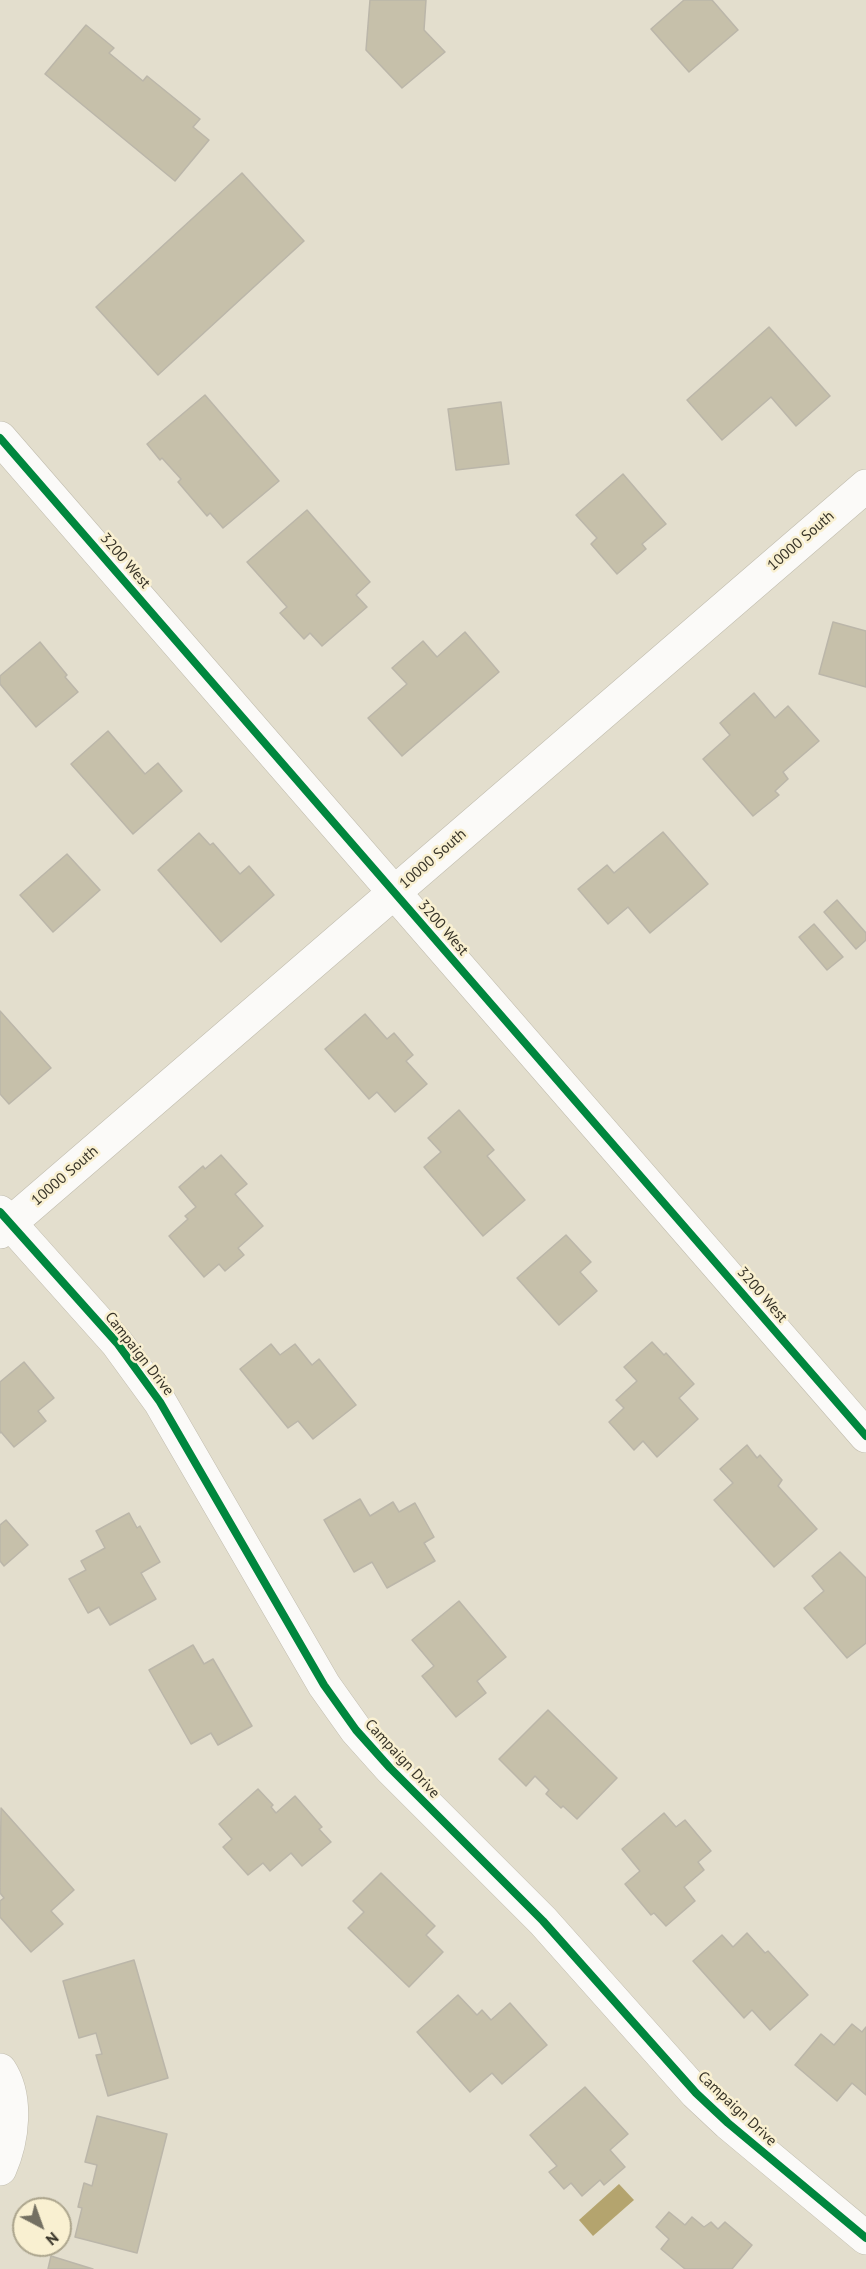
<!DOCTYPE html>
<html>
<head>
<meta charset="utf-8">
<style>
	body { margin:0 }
	#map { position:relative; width:866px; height:2269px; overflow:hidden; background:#e3decd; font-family:"PT Sans",sans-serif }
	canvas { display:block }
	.north { position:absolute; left:12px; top:2197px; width:60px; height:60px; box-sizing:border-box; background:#f9f0d1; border:2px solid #aca58d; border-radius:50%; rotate:139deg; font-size:16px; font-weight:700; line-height:24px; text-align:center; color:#383428 }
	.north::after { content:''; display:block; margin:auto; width:21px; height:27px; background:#747062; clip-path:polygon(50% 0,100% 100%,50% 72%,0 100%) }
</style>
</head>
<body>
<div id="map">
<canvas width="866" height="2269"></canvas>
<div class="north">N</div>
</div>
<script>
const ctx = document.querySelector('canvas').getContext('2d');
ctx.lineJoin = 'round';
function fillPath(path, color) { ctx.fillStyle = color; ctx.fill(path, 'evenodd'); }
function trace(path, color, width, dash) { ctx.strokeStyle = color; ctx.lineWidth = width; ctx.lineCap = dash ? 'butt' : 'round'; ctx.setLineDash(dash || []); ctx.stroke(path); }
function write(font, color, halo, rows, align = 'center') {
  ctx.font = font + ' "PT Sans",sans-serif'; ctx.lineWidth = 5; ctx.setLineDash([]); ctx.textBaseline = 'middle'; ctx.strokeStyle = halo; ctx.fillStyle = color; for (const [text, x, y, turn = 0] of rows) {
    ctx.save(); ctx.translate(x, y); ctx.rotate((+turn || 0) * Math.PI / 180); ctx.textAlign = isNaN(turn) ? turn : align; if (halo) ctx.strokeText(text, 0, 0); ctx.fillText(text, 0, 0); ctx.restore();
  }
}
const water = new Path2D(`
	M619,2184l15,16 -41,36 -14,-16z`);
const building = new Path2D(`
	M370,0h56l-2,30 21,22 -43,36 -36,-38z
	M684,0h28l26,30 -49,42 -38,-43z
	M86,25l28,23 -5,5 34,28 4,-5 53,43 -7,8 16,13 -34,41 -130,-107z
	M242,173l62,68 -146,134 -62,-68z
	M769,327l61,69 -34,30 -25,-29 -49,43 -35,-40z
	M205,395l74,86 -56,47 -13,-15 -3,3 -29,-34 3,-3 -19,-21 -2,2 -13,-16z
	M501,402l8,62 -53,6 -8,-61z
	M623,474l43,50 -24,20 4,5 -29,25 -26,-30 6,-6 -21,-23z
	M307,510l63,72 -14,13 11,12 -45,39 -12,-13 -6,6 -24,-26 7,-6 -40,-45z
	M833,622l33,9v56l-47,-13z
	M465,632l34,40 -97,84 -34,-38 39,-34 -15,-16 31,-27 14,16z
	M40,642l27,33 -2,2 13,15 -42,35 -36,-43v-8z
	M754,693l21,25 13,-12 31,35 -36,31 5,7 -13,12 4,4 -26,21 -50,-57 27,-24 -10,-12z
	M108,731l37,43 13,-11 24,28 -49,43 -62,-70z
	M663,832l45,52 -58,49 -22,-26 -20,17 -30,-35 29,-24 7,8z
	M199,833l11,12 3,-2 27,31 9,-8 25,29 -53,47 -63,-72z
	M67,854l33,36 -47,42 -33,-37z
	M837,900l29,33v7l-10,9 -32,-37z
	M814,924l29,33 -16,13 -28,-33z
	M0,1011l51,57 -42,36 -9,-10z
	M365,1014l22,25 7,-6 19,22 -7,6 21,23 -32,28 -18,-20 -8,7 -44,-50z
	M459,1110l35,40 -7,6 38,44 -42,36 -59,-69 17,-15 -13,-14z
	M221,1155l26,29 -12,10 28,32 -25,22 6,7 -19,16 -6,-7 -15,13 -35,-41 19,-17 -3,-3 11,-9 -17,-20 24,-21 2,3z
	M566,1235l25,27 -11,10 17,19 -38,34 -42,-47z
	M652,1342l12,13 2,-2 28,31 -15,14 19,21 -41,38 -14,-16 -9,9 -25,-28 15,-14 -8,-8 21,-19 -13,-14z
	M271,1344l9,11 15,-11 17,21 7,-6 37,46 -43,34 -15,-18 -10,7 -48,-59z
	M24,1362l30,36 -16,13 8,10 -32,26 -13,-15 -1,1v-51z
	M747,1445l10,13 3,-3 22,25 -4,6 39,43 -43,38 -60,-67 19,-17 -13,-14z
	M360,1499l10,17 23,-14 6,10 16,-9 19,34 -10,6 11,18 -48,27 -15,-26 -18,10 -30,-52z
	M129,1513l8,15 3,-2 20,36 -19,11 15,26 -46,26 -11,-18 -11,6 -19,-34 17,-9 -5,-9 24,-13 -9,-17z
	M6,1520l22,25 -24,21 -4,-5v-36z
	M840,1552l26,26v65l-19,15 -43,-50 20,-17 -12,-15z
	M459,1601l47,56 -29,24 9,12 -30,24 -34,-41 12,-10 -22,-26z
	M193,1645l11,19 9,-5 39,67 -34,19 -7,-12 -20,11 -42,-74z
	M548,1710l69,68 -40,41 -14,-13 -2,2 -15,-14 3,-4 -14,-14 -9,10 -27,-27z
	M258,1789l15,16 -2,2 5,6 19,-17 27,31 -3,2 12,13 -29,24 -11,-13 -21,18 -7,-8 -15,12 -25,-28 9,-8 -13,-15z
	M1,1808l73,82 -23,21 12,13 -32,28 -31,-35v-16l4,-3 -4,-5z
	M664,1813l12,14 9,-7 26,31 -13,11 6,8 -20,17 11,14 -29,25 -12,-13 -3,2 -26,-31 15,-13 -18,-22z
	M381,1873l54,53 -9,9 17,17 -34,35 -61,-59 16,-16 -11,-11z
	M747,1933l18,20 3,-2 40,44 -38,35 -18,-20 -8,8 -51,-57 29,-26 11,12z
	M134,1960l34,118 -60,18 -12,-41 6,-1 -6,-21 -17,5 -16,-57z
	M458,1995l19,20 5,-5 9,10 19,-17 37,42 -45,39 -10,-11 -22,19 -53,-60z
	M852,2024l10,8 4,-5v68l-14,-12 -15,18 -42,-36 26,-31 13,11z
	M585,2087l43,47 -18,16 15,17 -21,18 -4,-5 -18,16 -11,-13 -7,6 -15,-17 8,-6 -27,-31z
	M97,2116l70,18 -30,119 -62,-16 7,-29 -4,-1 6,-24 8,3 5,-21 -12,-3z
	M669,2212l16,13 7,-8 12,10 7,-5 7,7 7,-7 27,23 -20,24h-47l-24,-20 8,-10 -13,-12z
	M51,2256l29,9 13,4h-45z`);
const minor = new Path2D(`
	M0,438l866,998
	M0,1212l117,131 43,59 164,283 32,45 34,38 153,153 153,172 32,30 138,115
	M0,1232l866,-746
	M0,2070c18,27 13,70 0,99`);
const cycleway = new Path2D(`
	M0,438l866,998
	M0,1212l117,131 43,59 164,283 32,45 34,38 153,153 153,172 32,30 138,115`);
const streetNames = [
	["10000 South",801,541,-41],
	["3200 West",125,561,49],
	["10000 South",433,859,-41],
	["3200 West",443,928,49],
	["10000 South",65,1176,-41],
	["3200 West",762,1295,49],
	["Campaign Drive",139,1354,52],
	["Campaign Drive",402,1759,47],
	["Campaign Drive",737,2109,43]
];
fillPath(water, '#b4a46e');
fillPath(building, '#c6c0aa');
trace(building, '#bbb6a9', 1.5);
trace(minor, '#c0bcae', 34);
trace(minor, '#fbfaf8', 33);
trace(cycleway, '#00873e', 8);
write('15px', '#383428', '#f9f0d1', streetNames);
</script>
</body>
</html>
